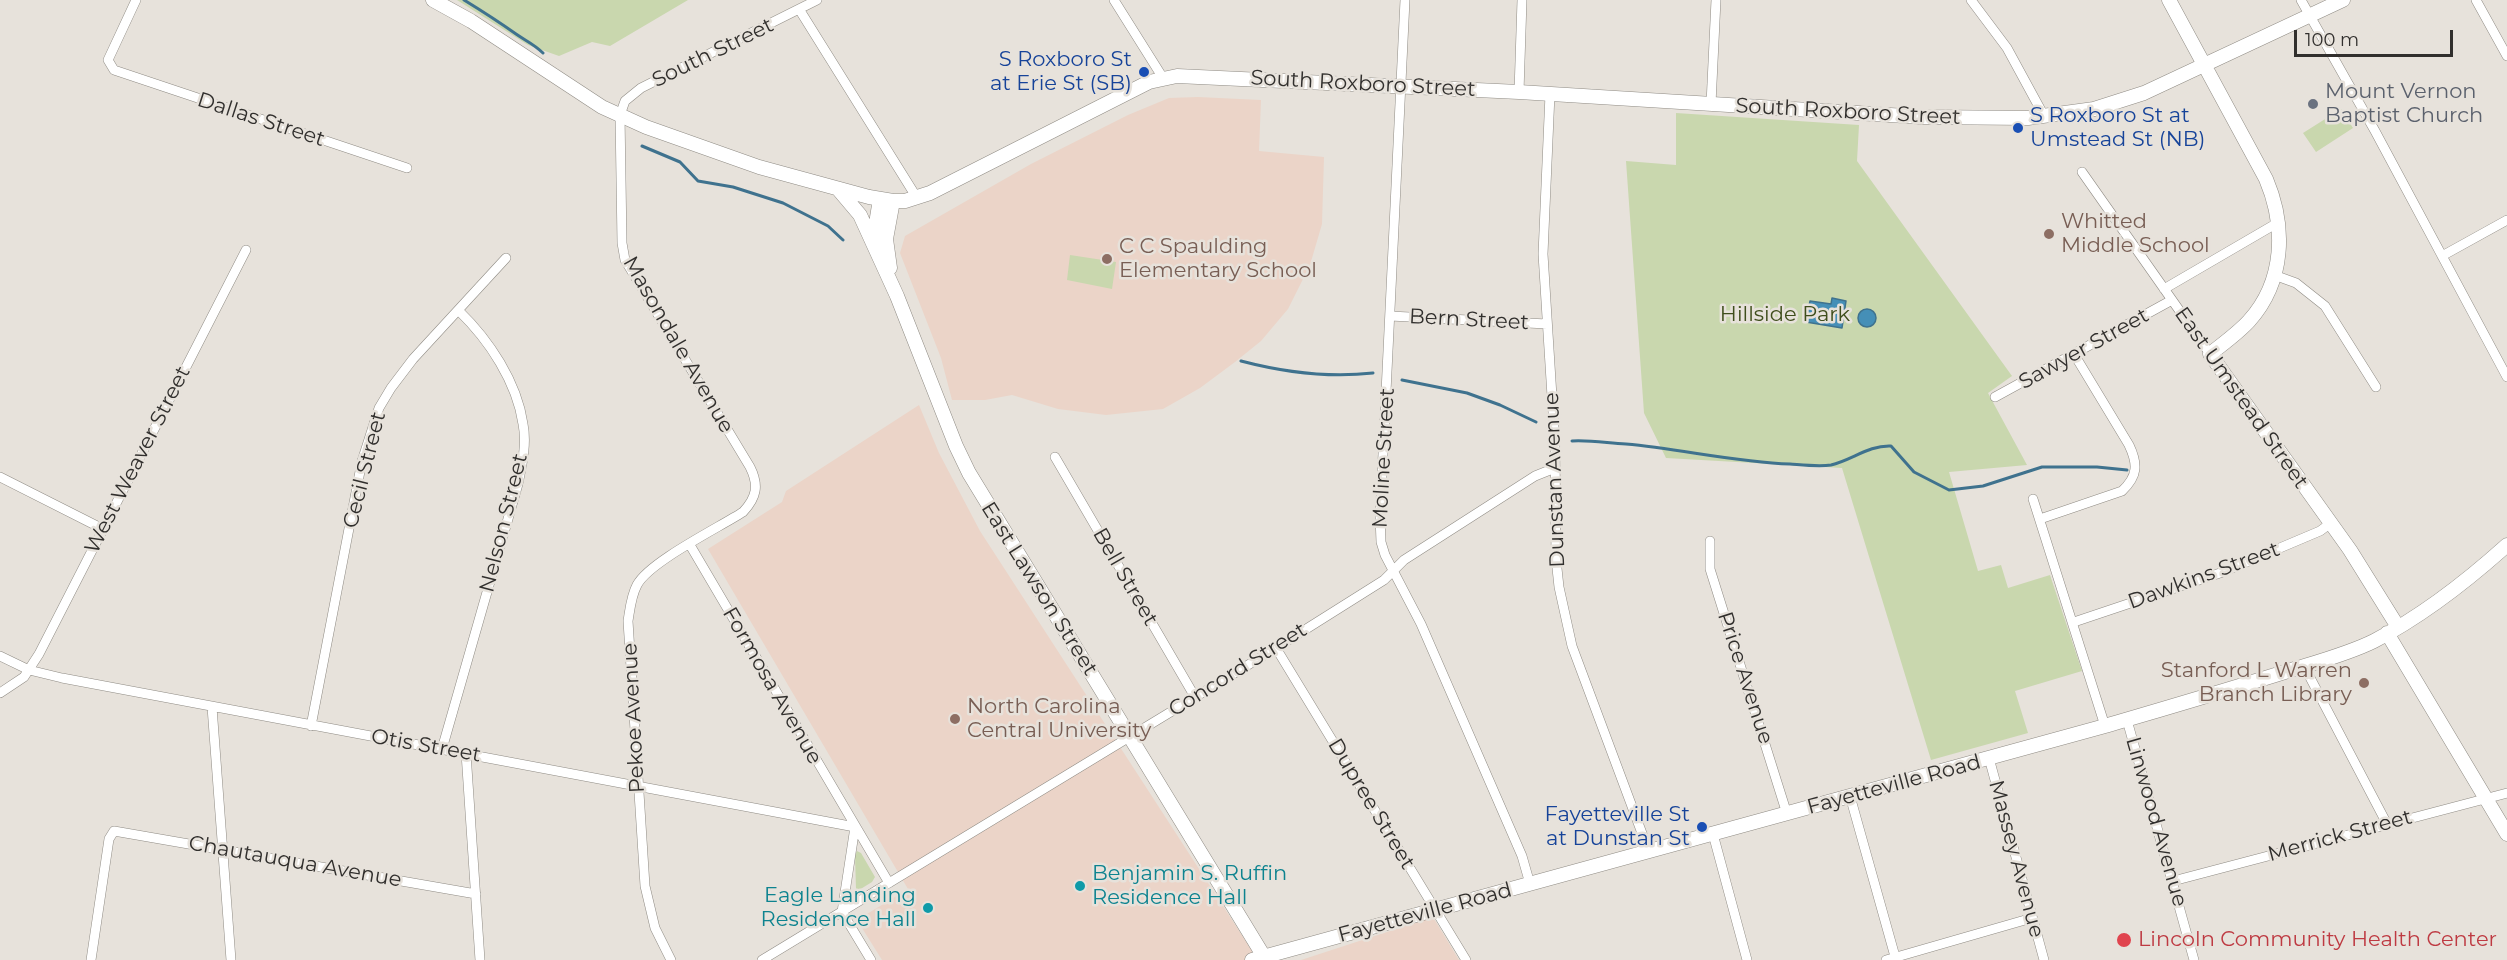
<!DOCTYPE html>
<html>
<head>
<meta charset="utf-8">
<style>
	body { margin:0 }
	#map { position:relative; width:2507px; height:960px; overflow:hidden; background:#e7e2db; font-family:Montserrat,sans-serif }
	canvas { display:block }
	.scale { position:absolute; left:2294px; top:30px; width:159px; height:27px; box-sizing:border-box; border:3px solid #312f2d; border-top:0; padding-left:8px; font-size:18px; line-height:21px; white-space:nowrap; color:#312f2d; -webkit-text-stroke:4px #e7e2db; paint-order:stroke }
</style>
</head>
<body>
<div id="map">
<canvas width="2507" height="960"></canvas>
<div class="scale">100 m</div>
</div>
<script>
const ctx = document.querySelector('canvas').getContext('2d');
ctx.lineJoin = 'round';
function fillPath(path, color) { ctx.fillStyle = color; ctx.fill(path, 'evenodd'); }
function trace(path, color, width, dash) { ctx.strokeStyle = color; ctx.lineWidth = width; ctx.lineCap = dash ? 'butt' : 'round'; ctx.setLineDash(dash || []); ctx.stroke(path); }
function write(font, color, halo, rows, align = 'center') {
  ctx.font = font + ' Montserrat,sans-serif'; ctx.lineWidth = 5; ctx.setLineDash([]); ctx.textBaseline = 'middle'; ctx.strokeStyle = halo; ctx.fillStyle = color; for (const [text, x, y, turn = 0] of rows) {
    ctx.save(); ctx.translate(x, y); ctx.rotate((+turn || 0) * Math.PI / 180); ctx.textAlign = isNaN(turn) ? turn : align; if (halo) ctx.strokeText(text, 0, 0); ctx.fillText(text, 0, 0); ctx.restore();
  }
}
const education = new Path2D(`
	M1198,97l63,3 -2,51 65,6 -2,67 -12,41 -22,44 -27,32 -26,21 -35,26 -37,21 -57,6 -48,-6 -46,-14 -27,5h-33l-11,-42 -41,-105 5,-17 126,-72 97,-49 41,-17z
	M919,405l20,48 41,78 278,429h-376l-25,-40 51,-31 -200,-340 74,-47 4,-11z
	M1433,917l26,43h-158z`);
const green = new Path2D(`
	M457,0h231l-78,46 -18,-4 -33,14 -31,-11z
	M2341,109l12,19 -37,24 -13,-19z
	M1676,113l183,12 -2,36 155,215 -24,17 39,72 -78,7 29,99 23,-6 7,23 42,-13 32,96 -67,20 13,42 -97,27 -89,-292 -176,-10 -22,-45 -18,-252 50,4z
	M1070,255l46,7 -4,27 -45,-9z
	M857,851l4,2 14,24 -3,5 -13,8 -3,-1 -1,-34z`);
const water = new Path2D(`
	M1832,298l14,3 -4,27 -36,-6 4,-21 21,3z
	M1858 318a9 9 0 1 1 18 0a9 9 0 1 1-18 0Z`);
const stream = new Path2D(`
	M464,0c18,11 35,22 52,34 10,7 18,10 27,19
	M642,146l38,16 18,19 35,6 50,16 45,23 15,14
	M1241,361c42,11 88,17 132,12
	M1402,380l65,13 33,12 36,17
	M1572,441c19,-1 35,2 54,3 55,5 109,18 164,20 13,1 29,3 41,1 21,-5 38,-20 60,-19l23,26 35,18 34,-4 59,-19h55l30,3`);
const street = new Path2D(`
	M136,0l-28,60 6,10 293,98
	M1114,0l49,78
	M1405,0l-25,516 1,26 4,13 36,69 101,232 8,28
	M1971,0l36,48 37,68
	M2301,0l74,131 132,246
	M2476,0l31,56
	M799,9l118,189
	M1519,92l3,-92
	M1550,94l-7,160 12,190 1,115 3,28 13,59 77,206
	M1711,104l5,-104
	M2082,172l128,182
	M2442,256l65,-36
	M2274,275l22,8 29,23 51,81
	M2164,289l115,-67
	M1390,316l157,8
	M1995,397l177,-97
	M1055,457l140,240
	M0,477l103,52
	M2033,499l72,227
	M2040,519l82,-28c16,-15 16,-27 7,-46l-55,-91
	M1710,541v28l77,245
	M690,545l199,338
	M2074,622l149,-50 97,-41 11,-8
	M1276,648l190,312
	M0,656l29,14 33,8 793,149
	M2304,666l83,158
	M0,693l24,-16 15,-23 207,-404
	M212,707l19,253
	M2127,720l67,240
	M311,726l51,-265 17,-53 12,-20 22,-29 93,-101
	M442,749l76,-265c4,-19 9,-40 5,-60 -6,-42 -34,-84 -64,-113
	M466,753l14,207
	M1989,758l55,202
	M1850,796l46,164
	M855,827l-13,85 29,48
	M1713,834l34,126
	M2173,881l334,-88
	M91,960l18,-121 5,-8 362,63
	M671,960l-16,-32 -10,-42 -17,-265c2,-12 3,-25 9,-36 12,-23 81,-57 106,-73 14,-15 16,-27 7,-45l-125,-207 -3,-17 -2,-128 5,-14 16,-13 176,-88
	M762,960l514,-312 108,-68 20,-20 131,-84 20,-8
	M1886,960l146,-42`);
const secondary = new Path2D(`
	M433,0l38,21 131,86 44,20 113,40 110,30 24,4h12l25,-8 219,-111 28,-6 342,16 403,25 106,1 66,-9 50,-16 199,-93
	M2169,0l97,179c20,47 19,102 -17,142 -11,12 -25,22 -39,33l140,196 48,77
	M838,189l22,26 37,81 59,150 13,27 297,487
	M873,242l7,-43
	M890,268l-4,-29 7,-38
	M2387,633l120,201
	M1252,960l853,-234c61,-18 123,-36 183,-55 29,-9 60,-17 86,-30 48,-25 93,-60 133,-96`);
const markers = [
	[1144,72,6,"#1a4fb4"],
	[2313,104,6,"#6b7280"],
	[2018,128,6,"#1a4fb4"],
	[2049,234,6,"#8d6e63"],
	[1107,259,6,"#8d6e63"],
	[2364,683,6,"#8d6e63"],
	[955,719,6,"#8d6e63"],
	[1702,827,6,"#1a4fb4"],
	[1080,886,6,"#0f9aa8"],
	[928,908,6,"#0f9aa8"],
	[2124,940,8,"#e0444e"]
];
const streetNames = [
	["South Street",713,53,-26],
	["South Roxboro Street",1363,84,3],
	["South Roxboro Street",1848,112,3],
	["Dallas Street",261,120,18],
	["Bern Street",1469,320,3],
	["Masondale Avenue",678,345,60],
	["Sawyer Street",2084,349,-29],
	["East Umstead Street",2241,398,55],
	["Moline Street",1384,458,-87],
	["West Weaver Street",138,460,-63],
	["Cecil Street",365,470,-76],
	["Dunstan Avenue",1555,480,-92],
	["Nelson Street",504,523,-76],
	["Dawkins Street",2204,576,-20],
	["Bell Street",1125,577,60],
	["East Lawson Street",1039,589,58],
	["Concord Street",1238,670,-32],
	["Price Avenue",1745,678,72],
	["Formosa Avenue",772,686,60],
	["Pekoe Avenue",634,718,-93],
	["Otis Street",426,746,10],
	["Fayetteville Road",1894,785,-15],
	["Dupree Street",1371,804,59],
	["Linwood Avenue",2156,822,74],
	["Merrick Street",2340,836,-15],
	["Massey Avenue",2016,859,75],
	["Chautauqua Avenue",295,862,10],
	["Fayetteville Road",1425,913,-15]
];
const transitNames = [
	["S Roxboro St",1132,60],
	["at Erie St (SB)",1132,84],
	["S Roxboro St at",2030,116,"left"],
	["Umstead St (NB)",2030,140,"left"],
	["Fayetteville St",1690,815],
	["at Dunstan St",1690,839]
];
const worshipNames = [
	["Mount Vernon",2325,92],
	["Baptist Church",2325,116]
];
const educationNames = [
	["Whitted",2061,222],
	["Middle School",2061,246],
	["C C Spaulding",1119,247],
	["Elementary School",1119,271],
	["Stanford L Warren",2352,671,"right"],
	["Branch Library",2352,695,"right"],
	["North Carolina",967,707],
	["Central University",967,731]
];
const parkNames = [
	["Hillside Park",1785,315]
];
const cultureNames = [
	["Benjamin S. Ruffin",1092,874],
	["Residence Hall",1092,898],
	["Eagle Landing",916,896,"right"],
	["Residence Hall",916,920,"right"]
];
const healthNames = [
	["Lincoln Community Health Center",2138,940]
];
fillPath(education, '#ebd4c8');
fillPath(green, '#c9d7ae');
fillPath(water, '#458fb7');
trace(water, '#3f728e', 1.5);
trace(stream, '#3f728e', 3);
trace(street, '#8f8b84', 10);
trace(secondary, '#8f8b84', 15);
trace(street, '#fff', 9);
trace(secondary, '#fff', 14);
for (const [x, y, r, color] of markers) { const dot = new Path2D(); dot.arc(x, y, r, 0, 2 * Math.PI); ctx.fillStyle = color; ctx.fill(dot); trace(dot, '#e7e2db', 2); }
write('21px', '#312f2d', '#e7e2db', streetNames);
write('21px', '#164399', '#e7e2db', transitNames, 'right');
write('21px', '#5b616d', '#e7e2db', worshipNames, 'left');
write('21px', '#785e54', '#e7e2db', educationNames, 'left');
write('21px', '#3f4e1c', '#e7e2db', parkNames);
write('21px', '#0d838f', '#e7e2db', cultureNames, 'left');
write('21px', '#be3a42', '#e7e2db', healthNames, 'left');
</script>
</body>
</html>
